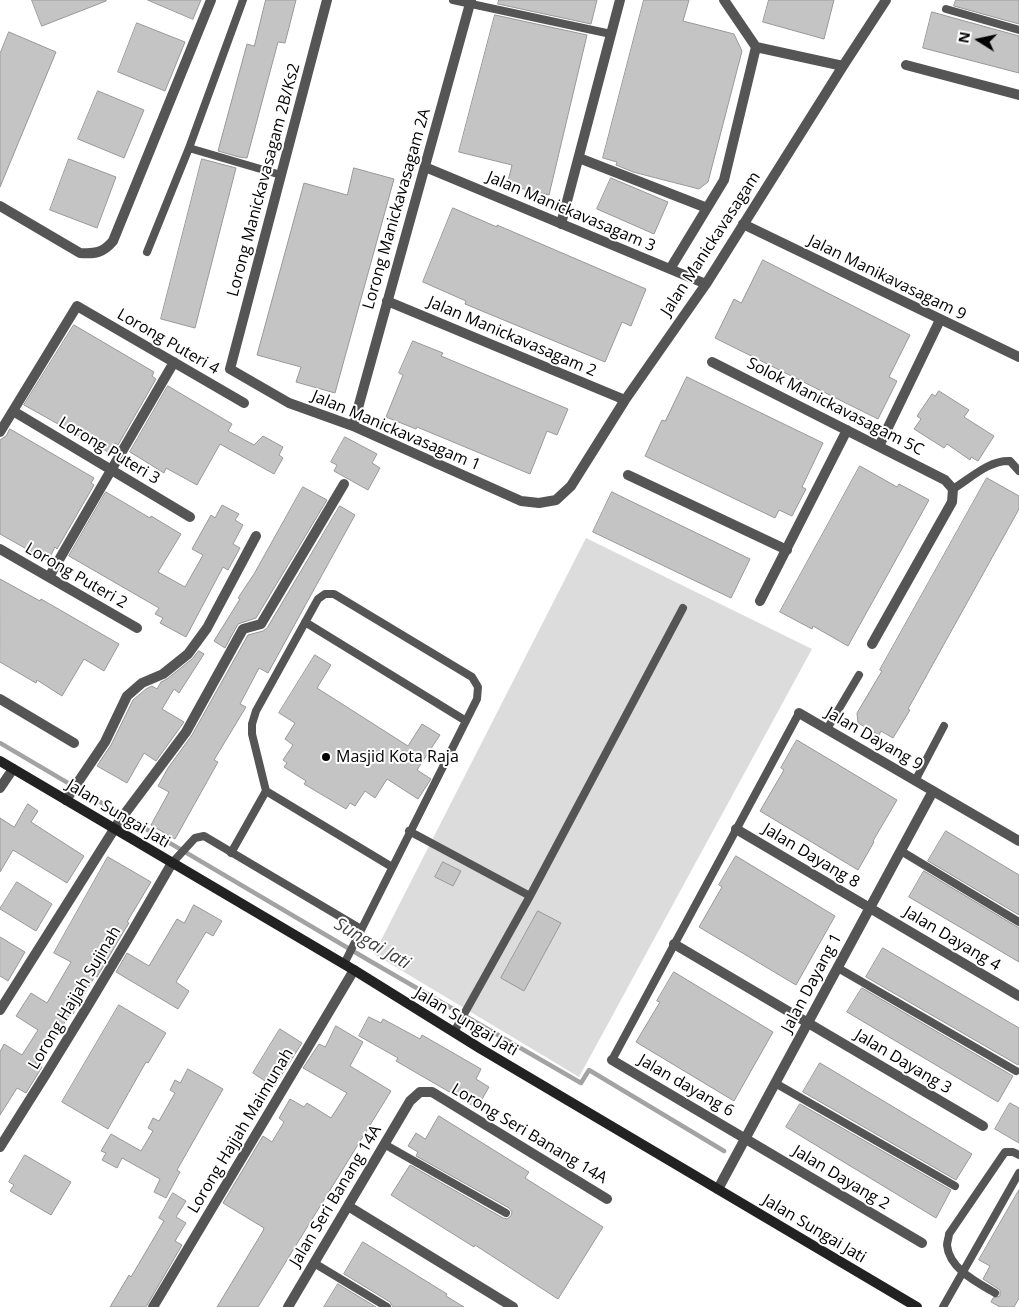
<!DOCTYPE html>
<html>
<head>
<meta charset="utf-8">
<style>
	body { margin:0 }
	#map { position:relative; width:1019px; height:1307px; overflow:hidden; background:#fff; font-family:"Open Sans",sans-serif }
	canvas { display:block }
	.north { position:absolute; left:954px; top:15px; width:50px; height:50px; -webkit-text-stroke:4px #fff; paint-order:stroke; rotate:280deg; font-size:14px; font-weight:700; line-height:20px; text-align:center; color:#000 }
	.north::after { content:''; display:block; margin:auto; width:18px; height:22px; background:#000; clip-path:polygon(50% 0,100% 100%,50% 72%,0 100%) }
</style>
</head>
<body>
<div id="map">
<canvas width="1019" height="1307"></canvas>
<div class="north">N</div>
</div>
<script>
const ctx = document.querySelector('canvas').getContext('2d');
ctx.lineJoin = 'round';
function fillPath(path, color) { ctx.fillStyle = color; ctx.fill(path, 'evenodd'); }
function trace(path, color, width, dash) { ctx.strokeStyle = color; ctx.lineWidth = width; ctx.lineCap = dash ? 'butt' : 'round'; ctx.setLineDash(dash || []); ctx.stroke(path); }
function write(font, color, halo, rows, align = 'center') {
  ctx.font = font + ' "Open Sans",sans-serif'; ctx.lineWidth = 4; ctx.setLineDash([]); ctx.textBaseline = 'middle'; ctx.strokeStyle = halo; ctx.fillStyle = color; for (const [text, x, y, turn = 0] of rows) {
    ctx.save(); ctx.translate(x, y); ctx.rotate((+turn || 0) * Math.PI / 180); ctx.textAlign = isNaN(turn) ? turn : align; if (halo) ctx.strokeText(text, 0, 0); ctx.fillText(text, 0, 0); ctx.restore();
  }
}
const green = new Path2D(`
	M586,538l226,111 -233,428 -205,-123z`);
const stream = new Path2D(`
	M0,743l370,218 211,122 8,-13 135,81`);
const building = new Path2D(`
	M32,0h74v1l-64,25z
	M148,0h53l-8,19z
	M266,0h30l-11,43 -7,-1 -31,116 -8,-1 -21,-6 29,-107 7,2z
	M499,0h98l-6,24 -93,-20z
	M644,0h45l-6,21 51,13 8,17 -34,131 -9,7 -66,-17 -17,-7 1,-3 -14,-4z
	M769,0h65l-10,39 -61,-17z
	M956,0h63v24l-65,-18z
	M932,12l87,24v37l-96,-25z
	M495,15l92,20 -38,160 -42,-10 5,-20 -53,-13z
	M137,23l48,19 -20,49 -47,-19z
	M9,32l47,20 -56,135v-133z
	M98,91l46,19 -20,48 -46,-19z
	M69,159l47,18 -19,51 -47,-18z
	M202,159l34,9 -41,160 -34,-9z
	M354,168l40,11 -59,214 -39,-11 5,-15 -44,-12 47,-172 43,12z
	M611,178l57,24 -14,32 -57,-25z
	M453,208l44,19v-2l149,64 -15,37 -9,-4 -17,40 -140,-58 1,-3 -43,-19z
	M763,260l147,75 -21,42 8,4 -19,38 -163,-81 19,-39 7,4z
	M74,325l80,47 -2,4 4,3 -38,66 -3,-2 -5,10 -86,-48z
	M413,341l30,12 -2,3 127,53 -11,26 -10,-4 -17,43 -113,-47 -1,2 -30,-12 17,-42 -4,-2z
	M687,377l136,66 -21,44 4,2 -14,27 -13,-6 -4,8 -130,-62 17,-36 3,1z
	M168,386l64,38 -4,7 26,14 9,-9 20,11 -4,8 4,3 -9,16 -54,-30 -23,41 -31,-17 -2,5 -34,-21z
	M939,391l30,19 -5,7 30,19 -16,25 -7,-4 -1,3 -23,-16 -3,4 -30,-19 7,-10 -4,-3 15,-22 3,2z
	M10,429l84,49 -3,5 3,2 -37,64 -2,-2 -7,14 -48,-27v-94l6,-4z
	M345,437l32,17 -5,9 8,5 -12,22 -34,-19 3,-6 -6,-3z
	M860,466l37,21 2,-3 30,16 -81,146 -35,-20 -1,3 -32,-17z
	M987,478l32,18v13l-111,200 2,1 -17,28 -12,-7 -2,4 -21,-12 -1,-10 25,-42 -2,-1z
	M303,487l24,13 -71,118 -18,6 -13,24 -11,-7 26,-42 -2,-1 16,-24z
	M106,492l44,26 1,-2 30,18 -23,38 27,15 18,-32 -11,-6 19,-34 4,3 7,-13 17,9 -4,6 8,5 -10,19 7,4 -12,22 -5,-3 -37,70 -26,-14 3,-5 -8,-4 4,-6 -90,-52z
	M612,492l138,67 -19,39 -138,-66z
	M340,506l15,9 -87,158 -9,-5 -19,36 6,3 -32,53 4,2 -43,77 -24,-14 18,-33 -11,-6 10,-18 24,-33 56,-100 15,-4 4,-3z
	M0,579l40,22 1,-2 78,45 -15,27 -20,-12 -22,37 -25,-16 -1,3 -36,-21z
	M199,651l5,3 -25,39 -5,-4 -12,20 22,13 -28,39 -12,-8 -17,30 -30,-17 14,-21 22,-45 13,-11 6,-3 5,3 4,-7 6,-3 25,-20z
	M315,655l16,10 -14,23 91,58 14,-22 18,11 -23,35 14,9 -13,20 -31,-20 -12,19 -10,-7 -10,15 -5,-3 -4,6 -42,-25 2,-3 -22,-14 3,-4 -4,-3 10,-15 -8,-6 10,-16 -16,-10z
	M797,740l100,60 -24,41 1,1 -16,28 -98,-59 24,-41 -3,-2z
	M28,804l10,7 -7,11 53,34 -17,27 -54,-33 -13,22v-54l14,9z
	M946,831l73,44v40l-91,-54z
	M736,856l99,60 -39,69 -97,-58 23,-40 -3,-2z
	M108,857l43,25 -24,40 2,1 -5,8 -27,46 -2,-1 -22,38 -2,-1 -18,27 -3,-2 -15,24 7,5 -16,26 -9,-5 -17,27v-63l4,-8 18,11 16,-25 -22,-14 15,-23 16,10 24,-41 -17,-9z
	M443,862l18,9 -8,15 -18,-9z
	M924,871l95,57v34l-110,-65z
	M17,882l35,22 -16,27 -36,-22z
	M194,905l28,16 -9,15 -7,-4 -30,50 13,9 -11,18 -62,-37 11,-19 22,13 28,-47 7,4z
	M538,911l23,12 -37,68 -23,-13z
	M0,937l25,15 -17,29 -8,-5z
	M883,948l136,80v35l-1,2 -152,-88z
	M674,972l99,60 -39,69 -98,-59 24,-40 -3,-1z
	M862,988l151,88 -15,26 -151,-90z
	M119,1005l47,28 -18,30 -2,-1 -38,67 -46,-27z
	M369,1017l12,6 2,-4 37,20 2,-4 59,34 -5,10 13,8 -12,21 -81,-47 2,-3 -39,-22z
	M336,1026l27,16 -13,24 41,25 -133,216h-41l46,-76 1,-3 -41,-25 40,-67 9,6 12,-20 -5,-4 11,-19 14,8 3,-4 24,15 16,-25 -44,-25 16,-24 6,3z
	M280,1029l22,14 -28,44 -21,-14z
	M820,1063l152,91 -16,26 -153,-88z
	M188,1069l35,20 -46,81 3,2 -14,26 -12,-6 6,-13 -38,-21 -5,10 -15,-8 4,-7 -5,-2 10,-17 30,17 12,-20 -5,-3 5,-10 6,3 16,-28 -5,-3 5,-10 5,3z
	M1010,1103l9,5v35l-24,-14z
	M800,1104l151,86 -15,28 -150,-91z
	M439,1116l90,56 -4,6 78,49 -45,72 -83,-54 -1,2 -83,-52 19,-30 93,53 4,1 4,-3 1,-4 -3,-4 -93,-52 2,-4 -10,-6 8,-13 9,6z
	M25,1155l46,27 -20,33 -41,-24 4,-6 -5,-3z
	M1019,1190v108l-5,9h-14l-9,-5 2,-4 7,-2v-6l-17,-11 7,-13 -11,-6z
	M173,1193l13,8 -10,16 10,6 -11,18 7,4 -36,62h-36l19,-32 2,2 33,-56 -5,-3z
	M363,1242l84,52 -1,2 18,11h-71l-3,-5 -46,-28z
	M338,1284l38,23h-52z`);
const lane = new Path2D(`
	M453,0l158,34
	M946,9l73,21
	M189,148l92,27
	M147,252l42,-104 54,-148
	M953,489c18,-11 36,-29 57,-28l9,10
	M305,622l161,99
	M827,729l32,-54
	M915,781l29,-55
	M266,791l126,76
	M409,831l121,65
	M901,851l118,71
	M231,853l35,-62 -14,-57v-10l4,-13 62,-112 7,-5h9l138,83 6,10 -1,12 -133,265
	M172,863l23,-25 9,-2 157,93
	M838,968l178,103
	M454,1032l76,-136 153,-288
	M612,1060l187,-347
	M775,1083l180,103
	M384,1144l122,69
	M314,1263l73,44
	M995,1293c-17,-10 -46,-24 -48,-48 0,-3 2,-8 2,-11l56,-82h8l6,3
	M943,1307l76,-134`);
const street = new Path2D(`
	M327,0l-97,369 59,34 64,23 168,75 18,2 17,-3 15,-14 54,-86 81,-116 137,-218 43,-66
	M724,0l32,47 87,19
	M906,65l113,30
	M579,158l128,50
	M425,167l281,117
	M0,206l80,47c15,1 23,0 33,-12l98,-241
	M561,224l59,-224
	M743,224l276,133
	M670,269l54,-89 32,-133
	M387,301l238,99
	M712,362l233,118 8,9 -1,13 -80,142
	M13,411l177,106
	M353,426l118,-426
	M0,432l77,-126 167,97
	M879,446l61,-126
	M628,475l159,75
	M0,549l137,79
	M49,577l125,-215
	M760,601l87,-171
	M0,699l74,44
	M799,713l220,128
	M0,788l13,-19
	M66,800l39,-58 22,-46 15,-13 21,-9 25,-20 19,-26 49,-92
	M736,829l283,167
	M674,944l309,182
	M0,1010l120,-190 66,-88 57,-103 18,-5 83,-140
	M612,1060l310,183
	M0,1147c60,-94 117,-188 172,-284
	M718,1189l215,-398
	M348,1206l165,101
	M153,1307l201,-337
	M288,1307l122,-206 10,-9h12l175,107`);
const secondary = new Path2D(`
	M0,761l354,209 127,79 436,258`);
const markers = [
	[326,757,5,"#000"]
];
const streetNames = [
	["Lorong Manickavasagam 2B/Ks2",264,180,-75],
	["Lorong Manickavasagam 2A",397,209,-74],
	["Jalan Manickavasagam 3",571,212,23],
	["Jalan Manickavasagam",711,244,-57],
	["Jalan Manikavasagam 9",887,278,26],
	["Jalan Manickavasagam 2",512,337,23],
	["Lorong Puteri 4",168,342,30],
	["Solok Manickavasagam 5C",835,407,27],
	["Jalan Manickavasagam 1",396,431,23],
	["Lorong Puteri 3",109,451,31],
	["Lorong Puteri 2",76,576,30],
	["Jalan Dayang 9",874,739,30],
	["Jalan Sungai Jati",118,814,31],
	["Jalan Dayang 8",811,856,31],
	["Jalan Dayang 4",952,939,31],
	["Jalan Dayang 1",812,983,-62],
	["Lorong Hajjah Sujinah",75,998,-59],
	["Jalan Sungai Jati",466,1022,31],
	["Jalan Dayang 3",903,1062,31],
	["Jalan dayang 6",686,1086,30],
	["Lorong Hajjah Maimunah",241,1131,-59],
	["Lorong Seri Banang 14A",529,1134,31],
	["Jalan Dayang 2",841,1178,31],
	["Jalan Seri Banang 14A",336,1196,-59],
	["Jalan Sungai Jati",814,1229,31]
];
const poiNames = [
	["Masjid Kota Raja",336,757]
];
const waterNames = [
	["Sungai Jati",372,944,30]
];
fillPath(green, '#dcdcdc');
trace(stream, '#a3a3a3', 4.5);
fillPath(building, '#c4c4c4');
trace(building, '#999', 1);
trace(lane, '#555', 8);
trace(street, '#555', 10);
trace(secondary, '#222', 10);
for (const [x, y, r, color] of markers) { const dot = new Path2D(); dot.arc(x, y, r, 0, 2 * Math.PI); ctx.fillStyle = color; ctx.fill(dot); trace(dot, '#fff', 2); }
write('16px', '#000', '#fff', streetNames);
write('16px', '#000', '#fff', poiNames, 'left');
write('italic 18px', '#444', '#fff', waterNames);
</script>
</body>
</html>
